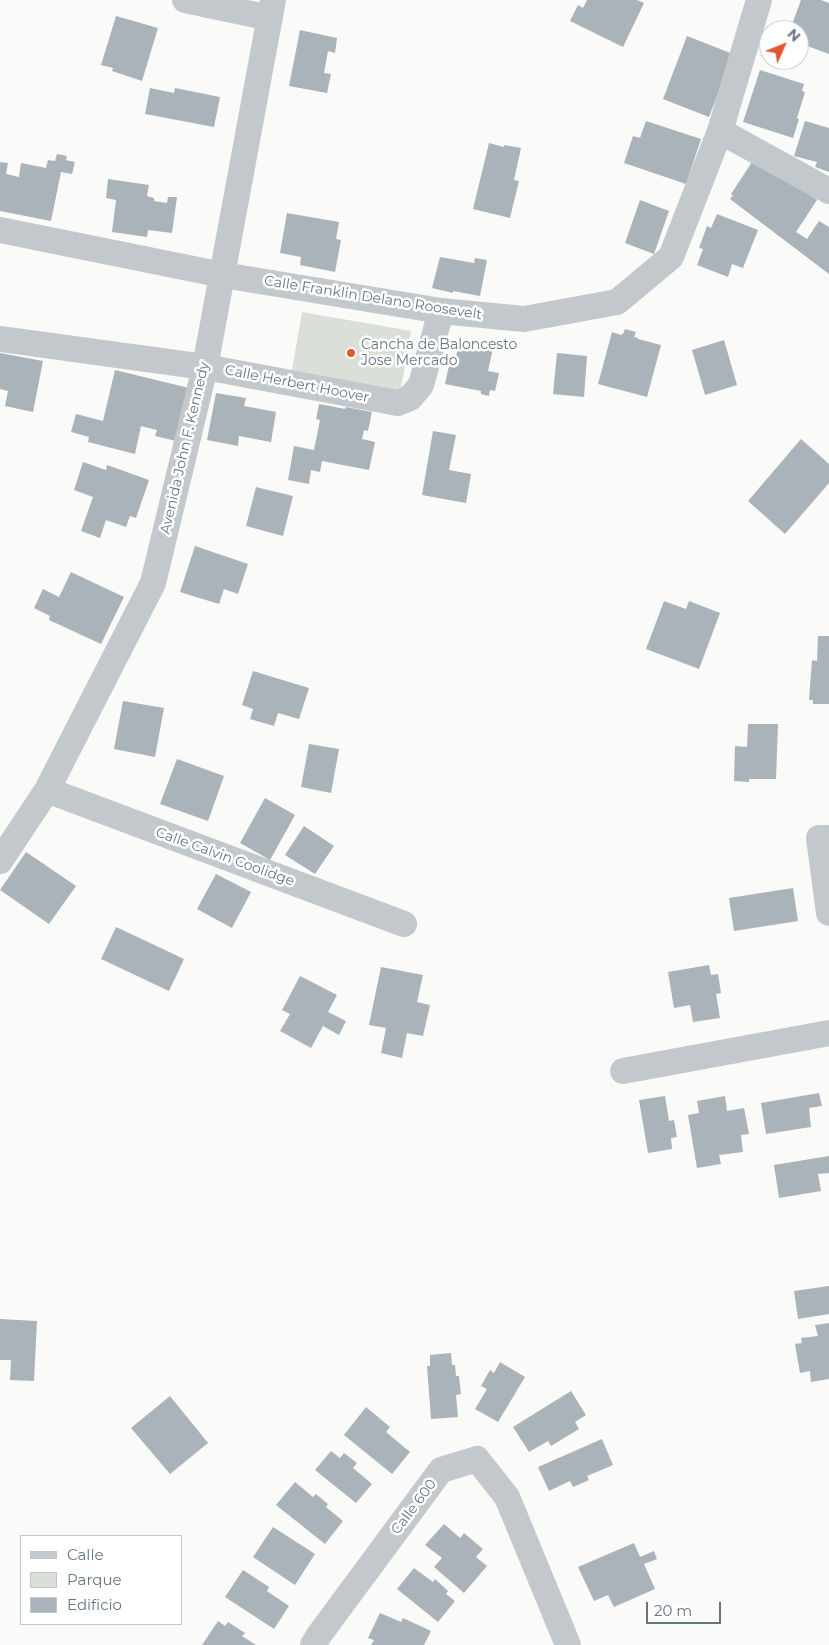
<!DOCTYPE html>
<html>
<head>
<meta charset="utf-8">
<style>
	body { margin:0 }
	#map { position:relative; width:829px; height:1645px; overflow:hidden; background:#fafaf8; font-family:Montserrat,sans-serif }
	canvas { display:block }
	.legend { position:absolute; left:20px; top:1535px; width:162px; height:90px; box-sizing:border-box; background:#fff; border:1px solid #c1c8cd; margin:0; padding:6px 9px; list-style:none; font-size:15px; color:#657683 }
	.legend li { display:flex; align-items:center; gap:10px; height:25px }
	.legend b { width:25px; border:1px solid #c1c8cd }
	.north { position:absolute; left:759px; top:20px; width:50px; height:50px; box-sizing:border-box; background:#fff; border:1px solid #c1c8cd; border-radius:50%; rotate:46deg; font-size:14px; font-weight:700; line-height:20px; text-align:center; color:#657683 }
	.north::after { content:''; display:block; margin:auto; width:18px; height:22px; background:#e4572e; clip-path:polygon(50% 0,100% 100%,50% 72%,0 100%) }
	.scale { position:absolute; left:646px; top:1602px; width:75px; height:22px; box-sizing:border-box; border:2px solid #657683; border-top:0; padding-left:6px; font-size:15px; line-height:18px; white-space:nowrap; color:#657683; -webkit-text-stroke:4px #fff; paint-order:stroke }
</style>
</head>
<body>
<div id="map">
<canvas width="829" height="1645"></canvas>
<ul class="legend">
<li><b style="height:6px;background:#c3c8cc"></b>Calle</li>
<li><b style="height:14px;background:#dadfd7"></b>Parque</li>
<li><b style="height:14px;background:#aab3b9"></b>Edificio</li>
</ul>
<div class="north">N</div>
<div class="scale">20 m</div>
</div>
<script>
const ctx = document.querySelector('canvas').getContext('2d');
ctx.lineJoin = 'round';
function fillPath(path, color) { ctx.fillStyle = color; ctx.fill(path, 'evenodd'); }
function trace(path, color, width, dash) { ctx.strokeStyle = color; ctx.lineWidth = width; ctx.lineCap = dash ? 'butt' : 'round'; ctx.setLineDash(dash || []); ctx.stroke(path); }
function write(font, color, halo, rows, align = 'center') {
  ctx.font = font + ' Montserrat,sans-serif'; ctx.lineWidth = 5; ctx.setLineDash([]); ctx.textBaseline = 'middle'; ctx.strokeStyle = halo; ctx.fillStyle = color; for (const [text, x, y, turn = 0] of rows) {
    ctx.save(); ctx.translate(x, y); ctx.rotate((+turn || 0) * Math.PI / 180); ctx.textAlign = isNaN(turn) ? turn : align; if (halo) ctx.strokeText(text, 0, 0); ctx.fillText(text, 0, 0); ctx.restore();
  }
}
const green = new Path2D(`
	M302,312l109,19 -11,63 -109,-18z`);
const building = new Path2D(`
	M587,0h50l7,3 -21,44 -53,-26 8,-16 5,3z
	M801,0h20l8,3v51l-30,-11v-13h-9z
	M116,16l42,12 -16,53 -30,-10 1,-3 -12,-3z
	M300,30l37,8 -2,15 -7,-2 -4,22 7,1 -4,19 -38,-7z
	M687,36l46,18 -24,63 -46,-18z
	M760,70l44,14 -2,7 3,1 -8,26 -3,-1 5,2 -6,19 -50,-16z
	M150,88l24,5 1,-5 45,9 -6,30 -69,-13z
	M646,121l55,18 -15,45 -62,-21 9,-27 7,2z
	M805,121l24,7v44l-14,-5 2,-5 -23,-6z
	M489,143l15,4v-2l17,3 -7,32 5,1 -9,37 -37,-9z
	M57,154l10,2 -1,4 9,2 -3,12 -11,-2 -10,49 -51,-10v-49l8,1 -2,11 13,3 2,-14 25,5 2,-8 7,1z
	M754,159l41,25 22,16 -21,32 11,7 12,-18 10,6v47l-99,-75 3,-4 -2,-1z
	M108,179l41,6 -2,11 7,2v3l13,2 1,-6h9l-5,36 -24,-3 -1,7 -35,-5 4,-32 -10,-2z
	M640,200l29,11 -15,43 -29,-11z
	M287,213l52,9 -3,17 5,1 -6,32 -35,-7 1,-8 -21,-4z
	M717,214l41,16 -15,38 -11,-4 -4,13 -31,-12 6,-16 -4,-1 8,-22 4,2z
	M440,257l34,6 1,-5 12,2 -7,36 -27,-5v2l-21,-5z
	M625,329l11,3 -2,5 4,1v1l23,6 -14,52 -49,-13 14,-52 9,3 1,-1h1z
	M724,340l13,45 -32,10 -13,-45z
	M459,341l34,7 -5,23 11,2 -4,18 -5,-1 -1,6 -8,-2v-3l-36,-7 5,-23 5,1z
	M0,353l43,8 -10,51 -28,-6 3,-15 -8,-2z
	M557,353l30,3 -3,41 -31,-3z
	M115,370l74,18 -13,53 -21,-5 2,-6 -16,-4 -6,28 -47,-12 1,-5 -18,-5 5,-18 27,7z
	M216,393l30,5 -2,8 32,6 -5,30 -32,-6 -1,10 -31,-6z
	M319,404l26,5 1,-2 26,5 -4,19 -4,-1 -2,9 13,3 -6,28 -47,-9 -2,11 -9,-2 -2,14 -21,-4 6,-34 20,4 6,-30 -4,-1z
	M433,431l23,4 -7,35 22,4 -5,29 -44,-8z
	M801,439l28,25v19l-44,51 -37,-33z
	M83,462l23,8 1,-5 42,15 -13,38 -6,-2 -4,11 -20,-7 -6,18 -19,-7 12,-34 -19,-7z
	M256,487l37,9 -10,40 -37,-10z
	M195,546l53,18 -10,30 -14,-5 -5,15 -39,-12z
	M71,572l53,25 -23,47 -52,-24 1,-4 -16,-8 9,-19 16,8z
	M664,601l22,8 3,-8 31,12 -21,56 -53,-20z
	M818,636h11v68h-16v-4h-4l3,-40 5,1z
	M253,671l56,17 -10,31 -21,-6 -4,13 -24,-7 3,-10 -11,-4z
	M123,701l41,7 -9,49 -41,-8z
	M748,724h30l-2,55h-27v3l-15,-1 1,-35 12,1z
	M309,744l30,5 -8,44 -30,-6z
	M177,759l47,17 -16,45 -48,-17z
	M265,798l30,17 -25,45 -30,-17z
	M304,826l30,20 -19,28 -30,-19z
	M26,852l50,34 -27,38 -49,-34z
	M216,874l35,18 -19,36 -35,-19z
	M793,888l5,33 -64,10 -5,-33z
	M116,927l68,32 -15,32 -68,-32z
	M709,965l2,10 7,-1 3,19 -5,1 4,24 -27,4 -3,-17 -16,3 -6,-36z
	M381,967l42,8 -6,27 13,3 -7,31 -16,-3 -5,25 -21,-5 5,-25 -17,-3z
	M300,976l37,19 -9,17 18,9 -7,14 -16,-9 -12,22 -31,-17 10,-17 -8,-4z
	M819,1093l3,13 -13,2 2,19 -45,7 -5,-31z
	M665,1096l4,25 5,-1 3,17 -6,1 1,11 -24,4 -9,-53z
	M725,1096l2,15 17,-3 5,26 -8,1 2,17 -24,3 2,9 -24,4 -9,-53 11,-2 -2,-12z
	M829,1156v17l-11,1 3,17 -42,7 -5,-33z
	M829,1286v28l-31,5 -4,-28z
	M0,1319l37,2 -3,60 -24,-1 1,-20h-11z
	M829,1323v56l-18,3 -1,-11 -10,2 -5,-29 7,-1 -1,-5 17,-2 -3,-11z
	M451,1353l1,12h3l1,11h3l2,18 -5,1 2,22 -27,2 -4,-53h3v-11z
	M500,1362l25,15 -27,45 -23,-13 12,-20 -6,-3 9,-16 4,3z
	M571,1391l15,24 -11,7 4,7 -28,17 -3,-5 -19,11 -16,-25z
	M170,1396l38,47 -38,31 -39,-46z
	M366,1407l24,20 -4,5 24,20 -18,22 -48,-39z
	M602,1439l11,26 -26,11 2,4 -16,7 -3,-6 -21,10 -11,-24z
	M331,1451l9,7 4,-5 13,10 -4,5 19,16 -16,19 -41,-33z
	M295,1482l18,15 3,-3 12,10 -2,3 17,14 -18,23 -49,-39z
	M444,1524l16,14 4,-5 19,16 -7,8 11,9 -23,27 -30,-26 8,-9 -17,-13z
	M273,1527l42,27 -20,31 -42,-28z
	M634,1543l6,14 14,-6 3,8 -13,5 11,25 -41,18 -6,-12 -14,6 -16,-34z
	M414,1568l19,14 2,-3 13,12 -2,3 9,7 -17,21 -41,-33z
	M243,1570l26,17 -2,4 22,15 -15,23 -49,-32z
	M380,1613l21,9 2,-4 28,13 -7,14h-53l3,-5 -6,-2z
	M218,1621l7,5 3,-4 17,11 -3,3 14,9h-54z`);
const minor = new Path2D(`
	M185,0l85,18
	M720,131l109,60
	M0,230l223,45 218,36 83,8 93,-17 54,-45 49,-126 39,-131
	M0,339l205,28 193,36 12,-5 11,-13 20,-74
	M47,790l357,134
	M829,838h-10l10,75
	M0,861l47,-71 106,-207 52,-216 68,-367
	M623,1071l206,-38
	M313,1645l6,-10 122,-165 36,-11 30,38 61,148`);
const markers = [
	[351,353,5,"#e4572e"]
];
const streetNames = [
	["Calle Franklin Delano Roosevelt",373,298,9],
	["Calle Herbert Hoover",297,384,11],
	["Avenida John F. Kennedy",185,448,-77],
	["Calle Calvin Coolidge",225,857,20],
	["Calle 600",414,1507,-53]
];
const poiNames = [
	["Cancha de Baloncesto",361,345],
	["Jose Mercado",361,361]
];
fillPath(green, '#dadfd7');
fillPath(building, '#aab3b9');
trace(minor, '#c3c8cc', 26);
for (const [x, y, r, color] of markers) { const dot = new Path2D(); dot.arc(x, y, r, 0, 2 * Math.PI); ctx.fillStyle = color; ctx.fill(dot); trace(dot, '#fff', 2); }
write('14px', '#657683', '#fff', streetNames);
write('14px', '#657683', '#fff', poiNames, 'left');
</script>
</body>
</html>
